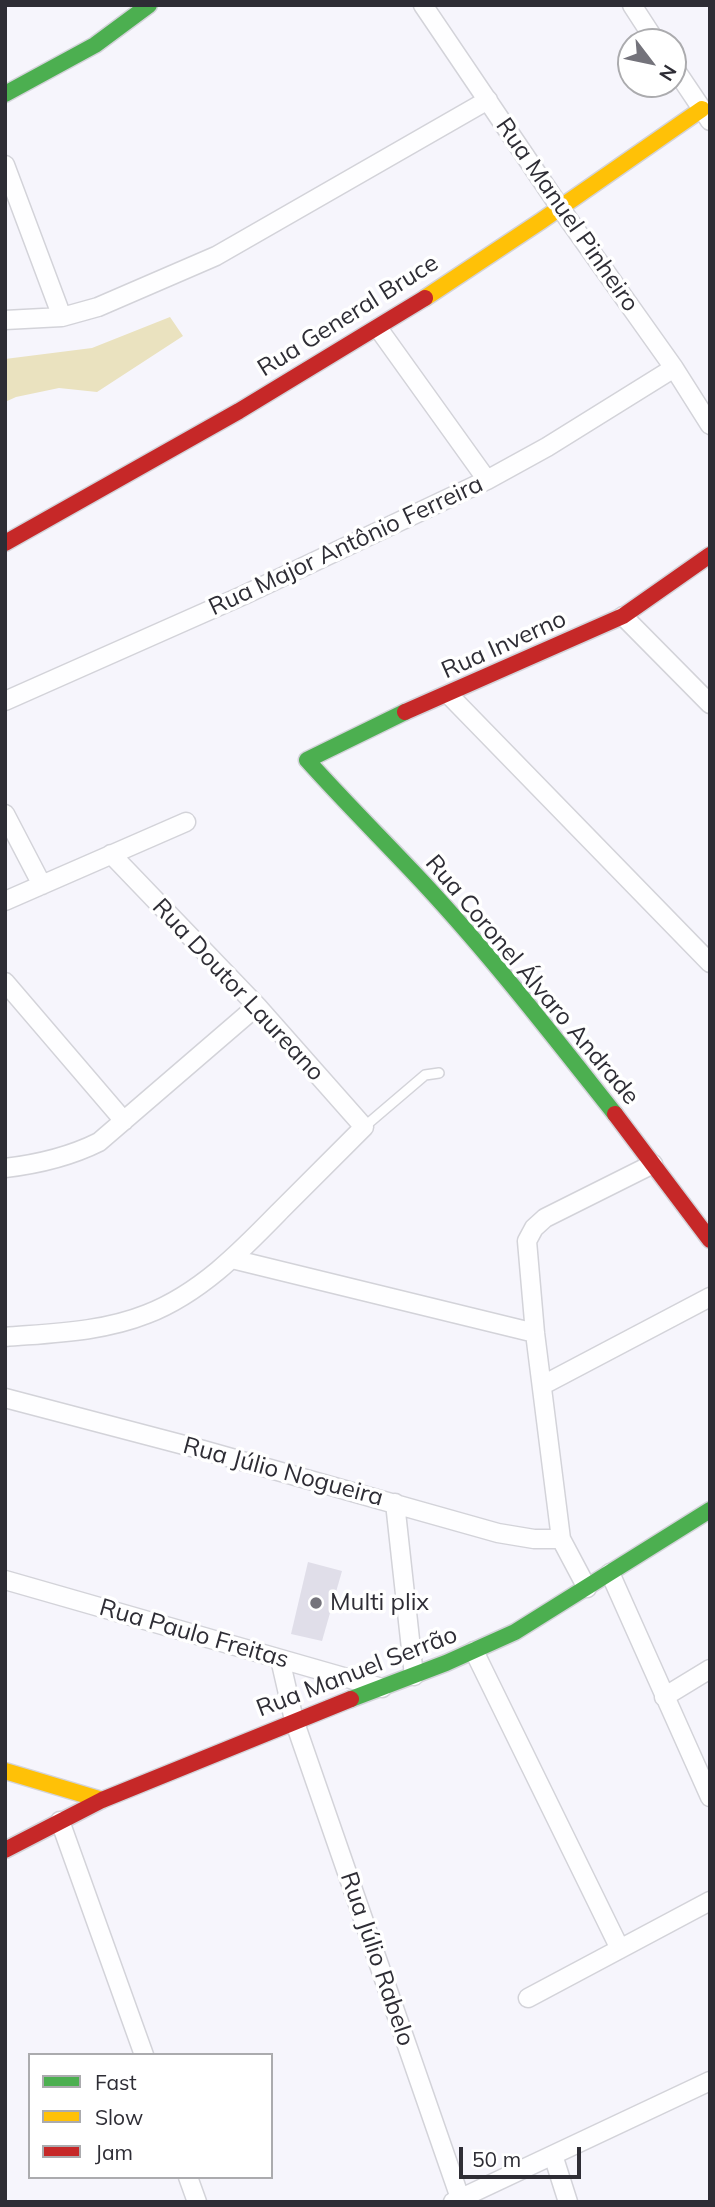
<!DOCTYPE html>
<html>
<head>
<meta charset="utf-8">
<style>
	body { margin:0 }
	#map { position:relative; width:715px; height:2207px; overflow:hidden; background:#f6f5fc; font-family:Mulish,sans-serif }
	canvas { display:block }
	.frame { position:absolute; inset:0; border:7px solid #2e2d35; pointer-events:none }
	.legend { position:absolute; left:28px; top:2053px; width:245px; height:126px; box-sizing:border-box; background:#fff; border:2px solid #ababae; margin:0; padding:9px 12px; list-style:none; font-size:21px; color:#2e2d35 }
	.legend li { display:flex; align-items:center; gap:14px; height:35px }
	.legend b { width:35px; border:2px solid #ababae }
	.north { position:absolute; left:617px; top:28px; width:70px; height:70px; box-sizing:border-box; background:#fff; border:2px solid #ababae; border-radius:50%; rotate:122deg; font-size:19px; font-weight:700; line-height:28px; text-align:center; color:#2e2d35 }
	.north::after { content:''; display:block; margin:auto; width:24px; height:32px; background:#74737b; clip-path:polygon(50% 0,100% 100%,50% 72%,0 100%) }
	.scale { position:absolute; left:459px; top:2147px; width:122px; height:32px; box-sizing:border-box; border:4px solid #2e2d35; border-top:0; padding-left:9px; font-size:21px; line-height:24px; white-space:nowrap; color:#2e2d35; -webkit-text-stroke:5px #fff; paint-order:stroke }
</style>
</head>
<body>
<div id="map">
<canvas width="715" height="2207"></canvas>
<div class="frame"></div>
<ul class="legend">
<li><b style="height:9px;background:#4caf50"></b>Fast</li>
<li><b style="height:9px;background:#ffc107"></b>Slow</li>
<li><b style="height:9px;background:#c62828"></b>Jam</li>
</ul>
<div class="north">N</div>
<div class="scale">50 m</div>
</div>
<script>
const ctx = document.querySelector('canvas').getContext('2d');
ctx.lineJoin = 'round';
function fillPath(path, color) { ctx.fillStyle = color; ctx.fill(path, 'evenodd'); }
function trace(path, color, width, dash) { ctx.strokeStyle = color; ctx.lineWidth = width; ctx.lineCap = dash ? 'butt' : 'round'; ctx.setLineDash(dash || []); ctx.stroke(path); }
function write(font, color, halo, rows, align = 'center') {
  ctx.font = font + ' Mulish,sans-serif'; ctx.lineWidth = 7; ctx.setLineDash([]); ctx.textBaseline = 'middle'; ctx.strokeStyle = halo; ctx.fillStyle = color; for (const [text, x, y, turn = 0] of rows) {
    ctx.save(); ctx.translate(x, y); ctx.rotate((+turn || 0) * Math.PI / 180); ctx.textAlign = isNaN(turn) ? turn : align; if (halo) ctx.strokeText(text, 0, 0); ctx.fillText(text, 0, 0); ctx.restore();
  }
}
const green = new Path2D(`
	M170,317l13,19 -86,56 -38,-4 -43,9 -11,5v-43l87,-11z`);
const building = new Path2D(`
	M308,1562l34,9 -20,70 -31,-7z`);
const lane = new Path2D(`
	M364,1127l61,-52 14,-2`);
const street = new Path2D(`
	M423,5l138,204 113,159 36,57
	M632,5l24,37
	M673,66l37,55
	M5,165l57,152
	M5,320l57,-3 36,-10 118,-51 272,-156
	M378,328l109,152
	M623,616l87,88
	M449,695l261,268
	M5,701l239,-106 243,-115 60,-33 127,-79
	M5,814l37,71
	M5,901l181,-79
	M5,982l119,139
	M5,1168c34,-4 64,-11 94,-26l158,-136
	M232,1259l303,74
	M5,1337c48,-4 97,-5 142,-23 54,-21 95,-64 134,-104 28,-28 56,-56 83,-83l-107,-121 -146,-152
	M543,1385l167,-88
	M5,1398l198,52 295,83 36,6h27
	M395,1503l19,173
	M610,1573l100,224
	M5,1580l377,108
	M587,1588l-26,-49 -26,-206 -8,-92 7,-13 11,-10 108,-54
	M474,1651l146,298
	M280,1659l14,61 166,478
	M664,1697l46,-28
	M60,1821l84,234
	M528,1998l182,-97
	M553,2155l15,47
	M188,2177l9,25
	M453,2202l257,-121`);
const fast = new Path2D(`
	M5,94l90,-49 54,-40
	M405,712l-98,48c35,39 71,75 106,112 73,77 137,160 202,242
	M351,1699l95,-36 69,-31 195,-122`);
const slow = new Path2D(`
	M425,298l116,-77 161,-112
	M5,1771l97,29`);
const jam = new Path2D(`
	M5,543l234,-132 186,-113
	M405,712l218,-96 87,-61
	M615,1114l95,126
	M5,1850l97,-50 249,-101`);
const markers = [
	[316,1603,7,"#74737b"]
];
const streetNames = [
	["Rua Manuel Pinheiro",567,215,55],
	["Rua General Bruce",348,316,-32],
	["Rua Major Antônio Ferreira",346,546,-25],
	["Rua Inverno",504,645,-24],
	["Rua Coronel Álvaro Andrade",532,980,50],
	["Rua Doutor Laureano",238,990,47],
	["Rua Júlio Nogueira",283,1472,15],
	["Rua Paulo Freitas",194,1634,16],
	["Rua Manuel Serrão",357,1672,-21],
	["Rua Júlio Rabelo",377,1959,71]
];
const poiNames = [
	["Multi plix",330,1603]
];
fillPath(green, '#eae2bf');
fillPath(building, '#e0dee9');
trace(lane, '#d3d3d9', 12);
trace(street, '#d3d3d9', 21);
trace(fast, '#d3d3d9', 19);
trace(slow, '#d3d3d9', 19);
trace(jam, '#d3d3d9', 19);
trace(lane, '#fefeff', 9);
trace(street, '#fefeff', 18);
trace(fast, '#4caf50', 16);
trace(slow, '#ffc107', 16);
trace(jam, '#c62828', 16);
for (const [x, y, r, color] of markers) { const dot = new Path2D(); dot.arc(x, y, r, 0, 2 * Math.PI); ctx.fillStyle = color; ctx.fill(dot); trace(dot, '#fff', 2.5); }
write('24px', '#2e2d35', '#fff', streetNames);
write('24px', '#2e2d35', '#fff', poiNames, 'left');
</script>
</body>
</html>
